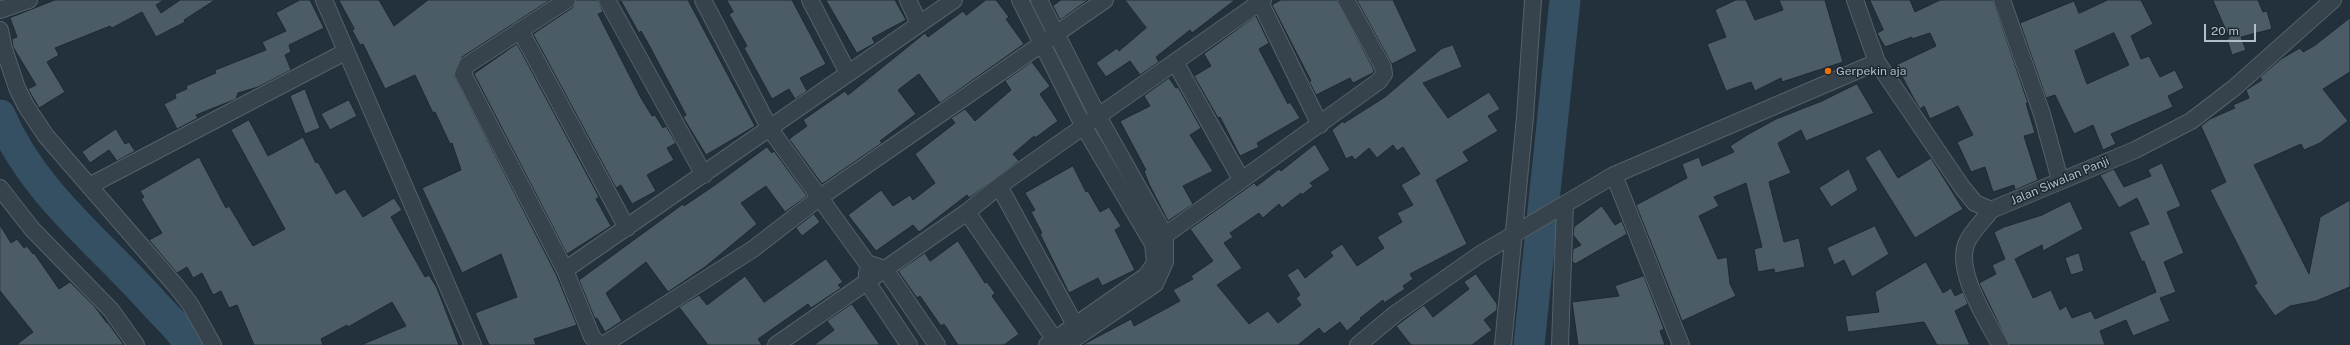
<!DOCTYPE html>
<html>
<head>
<meta charset="utf-8">
<style>
	body { margin:0 }
	#map { position:relative; width:2350px; height:345px; overflow:hidden; background:#23313c; font-family:"Public Sans",sans-serif }
	canvas { display:block }
	.scale { position:absolute; left:2204px; top:24px; width:52px; height:18px; box-sizing:border-box; border:2px solid #b2bec8; border-top:0; padding-left:5px; font-size:12px; line-height:14px; white-space:nowrap; color:#b2bec8; -webkit-text-stroke:3px #1c2831; paint-order:stroke }
</style>
</head>
<body>
<div id="map">
<canvas width="2350" height="345"></canvas>
<div class="scale">20 m</div>
</div>
<script>
const ctx = document.querySelector('canvas').getContext('2d');
ctx.lineJoin = 'round';
function trace(path, color, width, dash) { ctx.strokeStyle = color; ctx.lineWidth = width; ctx.lineCap = dash ? 'butt' : 'round'; ctx.setLineDash(dash || []); ctx.stroke(path); }
function fillPath(path, color) { ctx.fillStyle = color; ctx.fill(path, 'evenodd'); }
function write(font, color, halo, rows, align = 'center') {
  ctx.font = font + ' "Public Sans",sans-serif'; ctx.lineWidth = 3; ctx.setLineDash([]); ctx.textBaseline = 'middle'; ctx.strokeStyle = halo; ctx.fillStyle = color; for (const [text, x, y, turn = 0] of rows) {
    ctx.save(); ctx.translate(x, y); ctx.rotate((+turn || 0) * Math.PI / 180); ctx.textAlign = isNaN(turn) ? turn : align; if (halo) ctx.strokeText(text, 0, 0); ctx.fillText(text, 0, 0); ctx.restore();
  }
}
const river = new Path2D(`
	M0,115c33,77 95,123 150,184 13,15 30,29 40,46
	M1529,345l36,-345`);
const building = new Path2D(`
	M55,0h109l-8,5 5,8 19,-13h35l-31,20 1,2 -29,15 -14,-25 -30,16 -2,-2 -55,22 4,7 -12,7 18,30 -26,16 -11,-19 8,-4 -23,-38 -1,-8 5,-2 -7,-19z
	M300,0h10l14,28 -35,17 2,7 -6,3 6,15 -33,17 -20,6 -2,6 -40,16 2,3 -21,11 -13,-25 12,-6 -1,-4 12,-5 -1,-3 30,-13 -1,-3 51,-20 -4,-8 24,-11 -10,-18z
	M339,0h40l15,26 34,-26h122l-88,57 -8,18 102,199 21,51 -43,14 2,6h-47l-14,-32 42,-16 -16,-43 -39,19 -40,-85 39,-18 -9,-27 -2,1 -15,-32 -2,1 -18,-38 -30,14 -22,-45 -3,1 -8,-15 2,-1z
	M576,0h22l5,12 -5,2 43,84 11,18 3,-1 8,13 3,-2 10,17 -9,5 7,12 -27,15 9,16 -24,13 -11,-19 -5,3 -83,-154 39,-26z
	M618,0h70l67,126 -49,29 -23,-38 3,-2 -37,-70 -8,-14 -2,2 -18,-32 -2,1z
	M727,0h65l34,64 -26,14 7,13 -12,8 -6,-10 -17,10 -28,-51 3,-2 -18,-32 4,-2z
	M826,0h69l11,20 -34,18 3,5 -18,10z
	M986,0h10l13,17 -3,2 18,25 -84,59 -21,-29 -21,16 18,24 -36,27 2,2 -60,41 -33,-45 18,-13 -4,-6 42,-29 3,4 77,-62 3,4 35,-26 3,4z
	M1061,0h27l-28,20 -7,-14z
	M1125,0h110l-43,33 -2,-3 -34,27 3,5 -19,13 -10,-14 -24,16 -10,-14 21,-15 2,3 27,-23z
	M1281,0h56l37,70 -1,3 -20,10 -3,-5 -34,17 -7,-14h2l-39,-76z
	M1357,0h36l24,51 -25,13z
	M1736,0h10l9,20 28,-10 -4,-10h46l18,62 -61,20 -1,-4 -26,13 -4,-9 -25,9 -19,-47 19,-7 -11,-27z
	M1870,0h40l5,12 25,-12h53l35,103h-2l9,30 -11,3 14,44 -23,10 -1,-5 -21,7 -8,-25 -14,5 -14,-30 16,-7 -15,-29 -28,13 -6,-13 -4,3 -7,-12 -17,-32 40,-19 -6,-13 -18,6v-2l-27,10 -8,-14 6,-3z
	M2108,0h33l12,24 -22,12 10,23 8,-3 11,21 15,-7 9,18 -16,8 5,11 -62,27 5,10 -13,6 -10,-25 -19,9 -19,-39 -9,3 -26,-75 54,-22 5,12zM2114,33l15,32 -42,19 -12,-33z
	M2213,0h45l5,12 4,-1 5,18 -31,8 5,13 -14,5 -5,-16 2,-1z
	M1256,16l13,27 -10,6 29,55 2,-2 10,16 -43,25 2,4 -19,9 -20,-39 -2,1 -24,-42 17,-10 -7,-12z
	M2350,18v54l-27,17 25,32 -28,22 -16,7 -3,-6 -47,21 55,109 11,-57 30,-17v87l-34,14 -26,5 -15,10 -21,-30 3,-3 -47,-93 16,-8 -25,-56 9,-7 25,-11 -2,-3 16,-7 -3,-8 16,-10 -2,-3 21,-18 19,-11 3,4 11,-6z
	M517,44l82,153 -3,2 15,27 -44,28 -93,-180z
	M1453,45l9,22 -39,16 25,35 41,-26 11,17 -12,7 10,15 -35,21 6,9 -33,19 31,64 -57,30 3,5 -10,7 2,3 -21,14 -1,-3 -23,18 1,1 -14,12 -7,-9 -16,12 -5,-6 -21,17h-216l49,-26 3,7 46,-25 -7,-11 20,-11 -2,-3 22,-15 -23,-32 64,-46 3,3 22,-17 2,2 34,-27 15,26 -20,13 3,3 -11,9 -1,-2 -19,15 -3,-4 -16,14 -4,-5 -29,20 3,4 -9,6 18,25 -25,17 32,39 19,-13 10,12 23,-18 -5,-7 4,-3 -13,-20 11,-7 7,10 28,-22 -3,-4 12,-8 15,22 27,-18 -7,-11 25,-15 -5,-9 16,-8 -12,-20 19,-11 -17,-27 -6,4 -4,-6 -16,13 -8,-10 -14,12 -3,-4 -6,3 -14,-29 11,-9 1,2 41,-26 56,-48z
	M1032,62l18,24 -10,8 18,27 -23,17 -1,-2 -21,18 6,7 -50,37 -2,-3 -48,37 -6,-7 -37,26 -28,-36 33,-25 12,16 17,-11 3,5 22,-17 -20,-29 40,-31 -4,-5 14,-9 10,12 36,-31 -6,-9z
	M1169,78l7,10 2,-1 23,41 -11,7 23,36 -30,15 10,18 -25,17 -19,-37 -5,-13 2,-1 -26,-49 30,-15 -6,-10z
	M1857,84l17,29 -68,28 -5,-11 -23,13 13,30 -22,9 15,60 15,-4 6,29 -30,6 -1,-4 -16,3 -4,-23 8,-2 -16,-64 -32,14 5,9 -20,10 19,43 9,-2 3,27 6,12 -54,25 -46,-116 51,-27 -5,-14 17,-7 3,9 32,-14 -4,-6 17,-11 29,-16 46,-18z
	M305,89l15,39 -15,6 -15,-38z
	M349,100l8,16 -27,14 -9,-16z
	M249,120l19,36 35,-19 13,26 2,-1 18,32 9,-5 18,28 31,-19 8,12 -11,7 34,60 4,-2 8,13 22,57h-98l45,-19 -14,-24 -44,25 -1,-2 -26,14 2,6h-69l-17,-40 -8,3 -8,-17 -8,4 -11,-22 -9,5 -6,-11 -10,6 -28,-33 13,-7 -21,-34 3,-2 -4,-6 59,-34 27,51 3,-2 24,40 32,-17 -54,-99z
	M116,129l9,15 4,-2 6,9 -18,10 -8,-11 -19,13 -8,-11z
	M767,147l5,6 2,-2 33,45 -22,16 -19,-26 -25,17 16,21 -52,43 -37,25 -22,-30 -40,31 16,28 -17,11 -8,-14 -2,1 -16,-39 104,-76 1,2 31,-21z
	M1880,149l18,29 33,-20 32,51 -48,29 -50,-80z
	M2162,163l19,43 -14,6 17,41 -20,9 12,30 -16,6 10,23 -37,15 -7,-16 -26,11 5,14h-96l-30,-62 17,-9 -4,-9 13,-6 -11,-27 10,-5 38,-12 28,-14 13,28 -40,22 -1,-6 -27,14 18,39 18,-8 9,20 6,-4 6,12 19,-7 4,8 61,-27 -12,-31 -2,1 -13,-30 20,-8 -12,-26 -18,10 -19,-33 14,-6 10,18 27,-11 -3,-6z
	M1073,166l13,26 2,-1 12,21 9,-5 12,19 -6,4 20,40 -33,16 -4,-8 -29,15 -29,-59 2,-1 -11,-21 4,-2 -10,-17z
	M1849,169l9,21 -27,17 -12,-19z
	M1602,206l13,19 7,-4 5,13 -52,30 -3,-3 1,-12 8,-4 -8,-10 1,-8z
	M814,214l6,8 -18,14 -6,-8z
	M0,225l11,18 6,-4 7,9 3,-2 6,8 1,-1 25,36 11,-7 25,25 12,16h1l16,22h-108l17,-13 -33,-41z
	M1875,226l14,28 -37,23 -8,-17 -10,5 -7,-17z
	M958,241l27,42 2,-1 8,11 -3,3 27,38 -15,11h-46l-14,-21 -3,2 -21,-30 -3,2 -19,-27 27,-18 5,8z
	M2079,253l5,18 -13,4 -6,-17z
	M826,259l17,23 -5,3 3,3 -30,20 -3,-4 -50,35 4,6h-54l-29,-38 20,-12 8,10 38,-29 19,26z
	M1926,262l17,31 8,-5 4,8 8,-4 5,12 -13,7 15,34h-33l-13,-23 -76,10 -3,-16 34,-4 -4,-20z
	M1476,274l21,30v6l-13,10 8,10 -20,15h-61l-15,-19 28,-21 9,12 36,-28 -5,-7z
	M1644,276l20,53 -4,2 5,14h-87l-6,-43 47,-6 -4,-10z
	M852,304l28,41h-66l20,-15 -7,-9z`);
const street = new Path2D(`
	M324,0l149,345
	M567,0l-100,65 -4,9 102,196 27,67 7,7 4,1 150,-96 66,-51 286,-198
	M607,0l97,175
	M703,0l67,129 97,134 18,6 52,76
	M810,0l38,73
	M908,0l11,23
	M1020,0l64,127 69,117 2,19 -9,13 -99,69
	M1039,0l60,118 66,117v27l-10,22 -90,61
	M1855,0l22,62 85,125 13,16 16,7 144,-60 56,-29 43,-33 99,-88
	M2002,0l40,114 18,66
	M1260,2l60,123
	M0,10l29,-10
	M0,30l4,19 13,39 9,18 20,30 130,150 14,18 23,41
	M520,30l107,198
	M1175,62l66,117
	M1614,175l67,170
	M89,186l256,-134
	M999,186l81,148
	M0,188l32,41 79,81 25,35
	M1991,210c-7,10 -19,21 -24,32 -13,28 20,78 33,103
	M967,212l88,128
	M1157,241l222,-160 5,-7 -1,-7 -37,-67
	M565,270l389,-270
	M867,273v9l42,63
	M776,345l191,-133 32,-26 264,-186
	M1358,345l37,-31 84,-59 135,-80 263,-113
	M1503,345l22,-228 8,-117
	M1560,345l5,-141`);
const markers = [
	[1828,71,4,"#e8710a"]
];
const poiNames = [
	["Gerpekin aja",1836,71]
];
const streetNames = [
	["Jalan Siwalan Panji",2060,181,-23]
];
trace(river, '#365063', 31);
fillPath(building, '#4c5c67');
trace(building, '#1e2a33', 1);
trace(street, '#55616a', 18);
trace(street, '#37434c', 16);
for (const [x, y, r, color] of markers) { const dot = new Path2D(); dot.arc(x, y, r, 0, 2 * Math.PI); ctx.fillStyle = color; ctx.fill(dot); trace(dot, '#1c2831', 1.5); }
write('12px', '#b2bec8', '#1c2831', poiNames, 'left');
write('12px', '#b2bec8', '#1c2831', streetNames);
</script>
</body>
</html>
